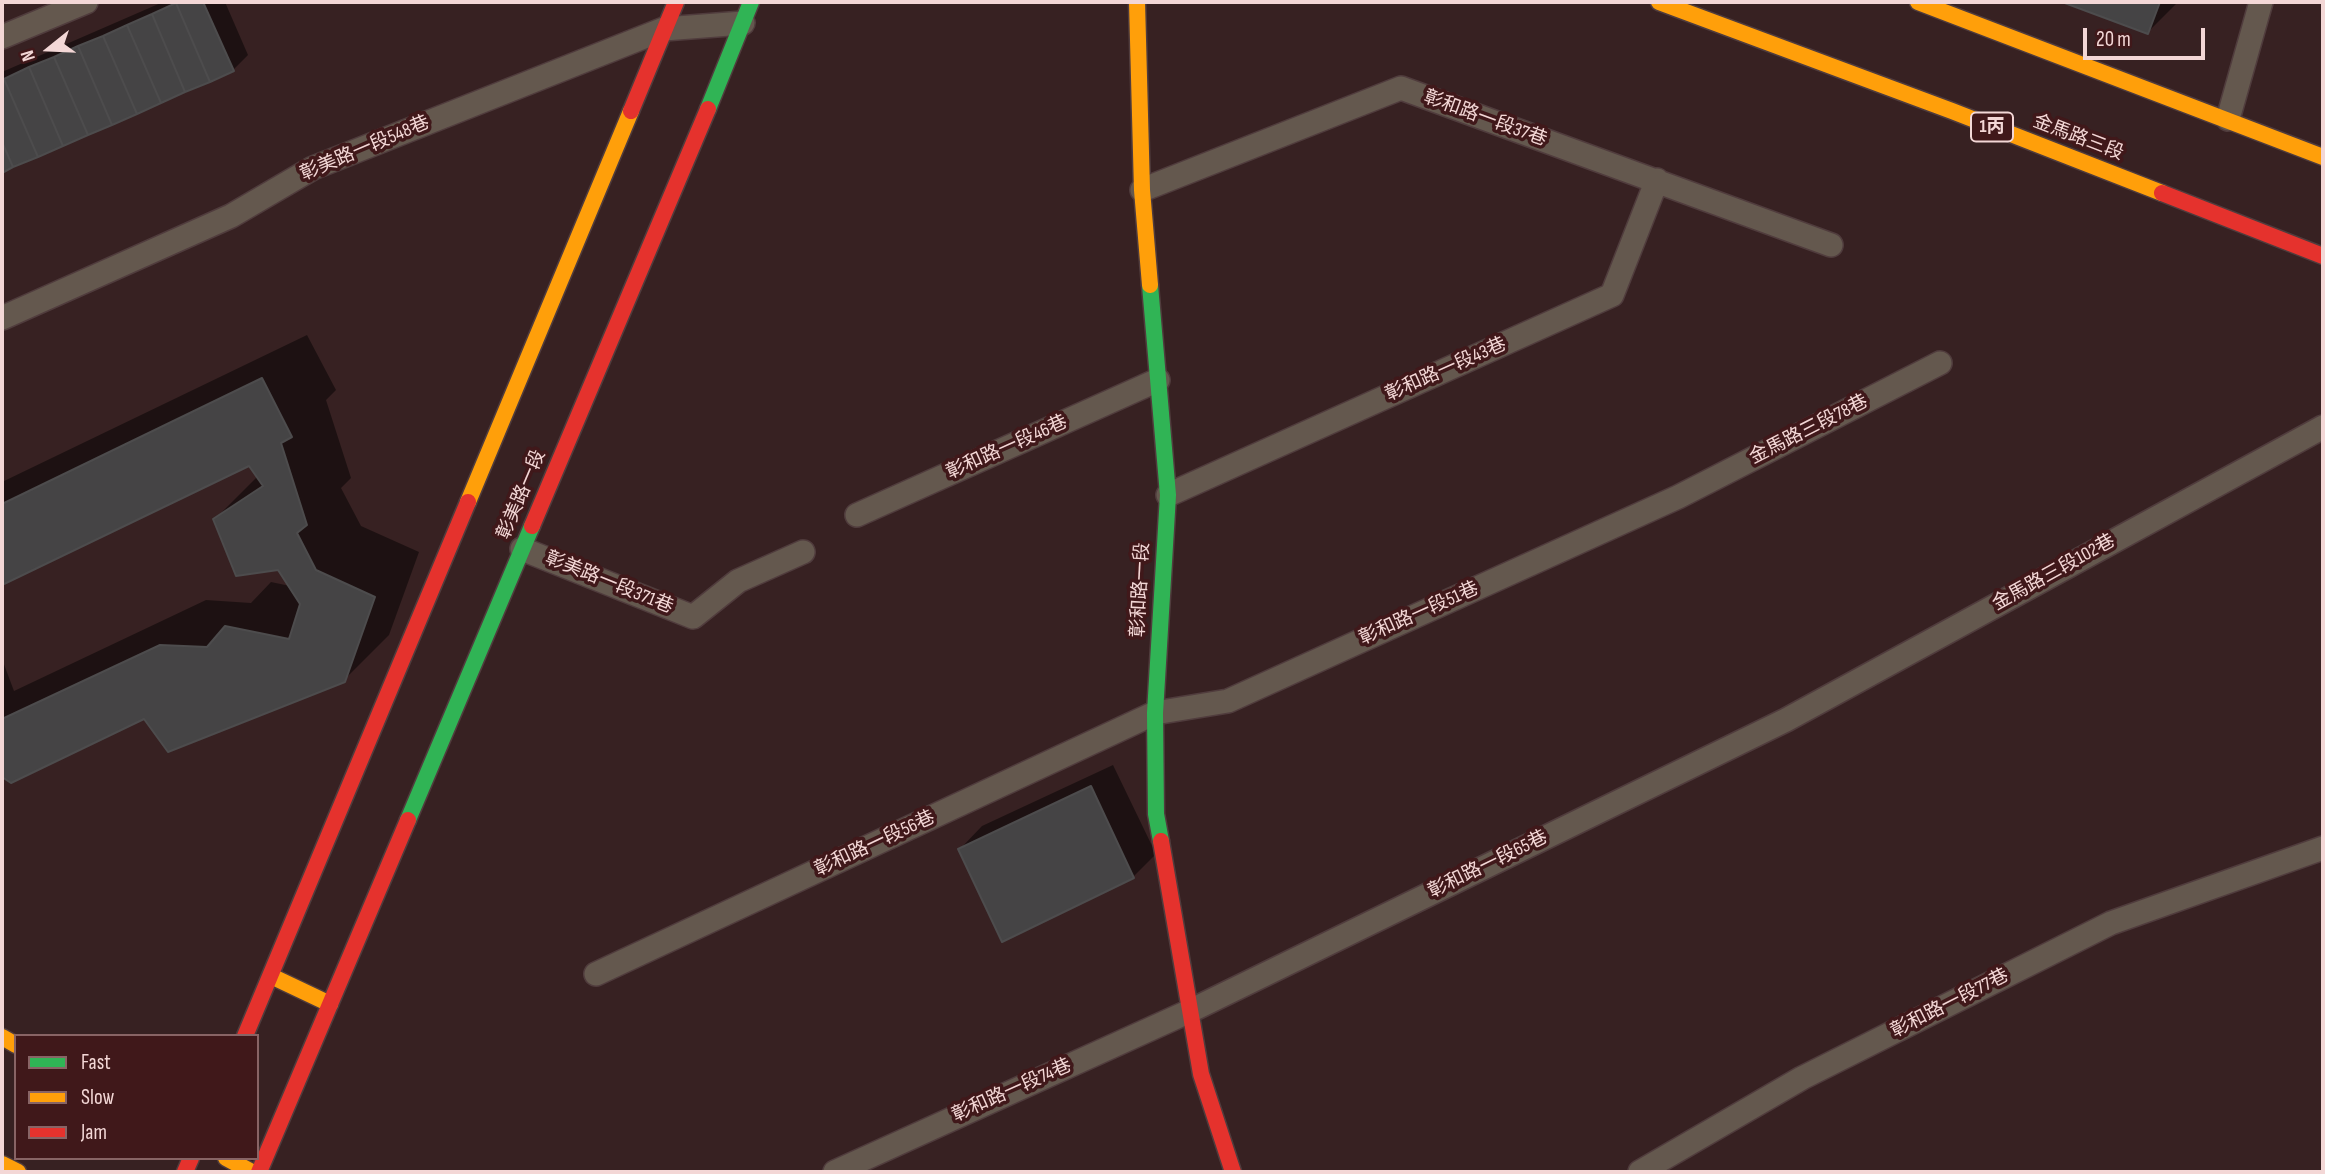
<!DOCTYPE html>
<html>
<head>
<meta charset="utf-8">
<style>
	body { margin:0 }
	#map { position:relative; width:2325px; height:1174px; overflow:hidden; background:#372122; font-family:"Sofia Sans Condensed",sans-serif }
	canvas { display:block }
	.frame { position:absolute; inset:0; border:4px solid #f3d7d6; pointer-events:none }
	.legend { position:absolute; left:14px; top:1034px; width:245px; height:126px; box-sizing:border-box; background:#40181a; border:2px solid #886465; margin:0; padding:9px 12px; list-style:none; font-size:21px; color:#f3d7d6 }
	.legend li { display:flex; align-items:center; gap:14px; height:35px }
	.legend b { width:35px; border:2px solid #886465 }
	.north { position:absolute; left:14px; top:14px; width:70px; height:70px; -webkit-text-stroke:5px #40181a; paint-order:stroke; rotate:252deg; font-size:19px; font-weight:700; line-height:28px; text-align:center; color:#f3d7d6 }
	.north::after { content:''; display:block; margin:auto; width:24px; height:32px; background:#f3d7d6; clip-path:polygon(50% 0,100% 100%,50% 72%,0 100%) }
	.scale { position:absolute; left:2083px; top:28px; width:122px; height:32px; box-sizing:border-box; border:4px solid #f3d7d6; border-top:0; padding-left:9px; font-size:21px; line-height:24px; white-space:nowrap; color:#f3d7d6; -webkit-text-stroke:5px #40181a; paint-order:stroke }
</style>
</head>
<body>
<div id="map">
<canvas width="2325" height="1174"></canvas>
<div class="frame"></div>
<ul class="legend">
<li><b style="height:9px;background:#30b455"></b>Fast</li>
<li><b style="height:9px;background:#ff9f0a"></b>Slow</li>
<li><b style="height:9px;background:#e5322d"></b>Jam</li>
</ul>
<div class="north">N</div>
<div class="scale">20 m</div>
</div>
<script>
const ctx = document.querySelector('canvas').getContext('2d');
ctx.lineJoin = 'round';
function fillPath(path, color) { ctx.fillStyle = color; ctx.fill(path, 'evenodd'); }
function trace(path, color, width, dash) { ctx.strokeStyle = color; ctx.lineWidth = width; ctx.lineCap = dash ? 'butt' : 'round'; ctx.setLineDash(dash || []); ctx.stroke(path); }
function write(font, color, halo, rows, align = 'center') {
  ctx.font = font + ' "Sofia Sans Condensed","Noto Sans TC",sans-serif'; ctx.lineWidth = 7; ctx.setLineDash([]); ctx.textBaseline = 'middle'; ctx.strokeStyle = halo; ctx.fillStyle = color; for (const [text, x, y, turn = 0] of rows) {
    ctx.save(); ctx.translate(x, y); ctx.rotate((+turn || 0) * Math.PI / 180); ctx.textAlign = isNaN(turn) ? turn : align; if (halo) ctx.strokeText(text, 0, 0); ctx.fillText(text, 0, 0); ctx.restore();
  }
}
const shadow = new Path2D(`
	M163,2h62l23,53 -15,15 -231,101v-99z
	M2067,2h111l-30,30z
	M307,335l29,55 -10,10 25,78 -10,10 20,38 58,26 -30,83 -45,45 -199,37 -134,64 -9,-6v-116l12,32 192,-91 45,3 20,-21 19,4 -11,-18 -64,-49 43,-43 -8,-13 -248,120v-101z
	M1113,765l43,89 -23,23 -173,-28 22,-23z`);
const building = new Path2D(`
	M179,2h24l31,69 -24,11 -34,-79z
	M2062,2h98l-12,32z
	M176,3l34,79 -25,10 -33,-78z
	M152,14l33,78 -24,11 -34,-78z
	M127,25l34,78 -24,11 -34,-78z
	M103,36l34,78 -25,11 -34,-79z
	M78,46l34,79 -24,10 -34,-78z
	M54,57l34,78 -25,11 -34,-79z
	M29,67l34,79 -25,11 -34,-78z
	M4,79l34,78 -25,10 -11,-25v-62z
	M2,142l11,25 -11,6z
	M262,378l30,59 -11,6 26,82 -10,8 19,37 59,27 -30,85 -177,70 -24,-33 -133,64 -9,-6v-58l158,-74 47,2 18,-21 64,13 11,-35 -22,-34 -42,6 -23,-57 50,-33 -14,-20 -247,119v-81z
	M1091,786l43,92 -132,64 -44,-93z`);
const lane = new Path2D(`
	M2,37l84,-35
	M2228,119l33,-117
	M1142,190l259,-102 430,157
	M2,318l229,-102 82,-48 351,-139 79,-6
	M1168,495l444,-200 45,-115
	M857,515l301,-135
	M522,549l171,68 45,-36 65,-29
	M596,974l559,-261 73,-12 450,-204 262,-134
	M835,1172l355,-161 596,-291 537,-293
	M1640,1172l162,-94 309,-155 212,-75`);
const fast = new Path2D(`
	M708,109l43,-107
	M1150,285l18,210 -13,218 1,101 5,27
	M408,820l124,-294`);
const slow = new Path2D(`
	M1137,2l5,188 8,95
	M1659,2l293,109 210,82
	M1918,2l405,155
	M468,502l163,-391
	M271,976l59,28
	M2,1037l14,8
	M226,1158l26,14
	M2,1164l16,8`);
const jam = new Path2D(`
	M631,111l45,-109
	M2162,193l161,63
	M532,526l176,-417
	M1161,841l40,233 32,98
	M245,1036l223,-534
	M185,1172l6,-14
	M259,1172l149,-352`);
const shields = [
	[1992,127,42]
];
const shieldNames = [
	["1丙",1992,127]
];
const streetNames = [
	["彰和路一段37巷",1485,119,20],
	["金馬路三段",2078,138,21],
	["彰美路一段548巷",365,149,-23],
	["彰和路一段43巷",1446,370,-24],
	["金馬路三段78巷",1809,430,-27],
	["彰和路一段46巷",1007,448,-24],
	["彰美路一段",522,495,-67],
	["金馬路三段102巷",2054,573,-29],
	["彰美路一段371巷",609,583,22],
	["彰和路一段",1141,590,-87],
	["彰和路一段51巷",1419,614,-24],
	["彰和路一段56巷",875,844,-25],
	["彰和路一段65巷",1488,865,-26],
	["彰和路一段77巷",1950,1004,-27],
	["彰和路一段74巷",1012,1091,-24]
];
fillPath(shadow, '#0007');
fillPath(building, '#454445');
trace(building, '#4d4c4d', 2);
trace(lane, '#503c3d', 26);
trace(fast, '#503c3d', 19);
trace(slow, '#503c3d', 19);
trace(jam, '#503c3d', 19);
trace(lane, '#64584e', 23);
trace(fast, '#30b455', 16);
trace(slow, '#ff9f0a', 16);
trace(jam, '#e5322d', 16);
for (const [x, y, w] of shields) { const box = new Path2D(); box.roundRect(x - w / 2, y - 14.5, w, 29, 5); ctx.fillStyle = '#40181a'; ctx.fill(box); trace(box, '#f3d7d6', 2); }
write('bold 18px', '#f3d7d6', null, shieldNames);
write('19px', '#f3d7d6', '#40181a', streetNames);
</script>
</body>
</html>
